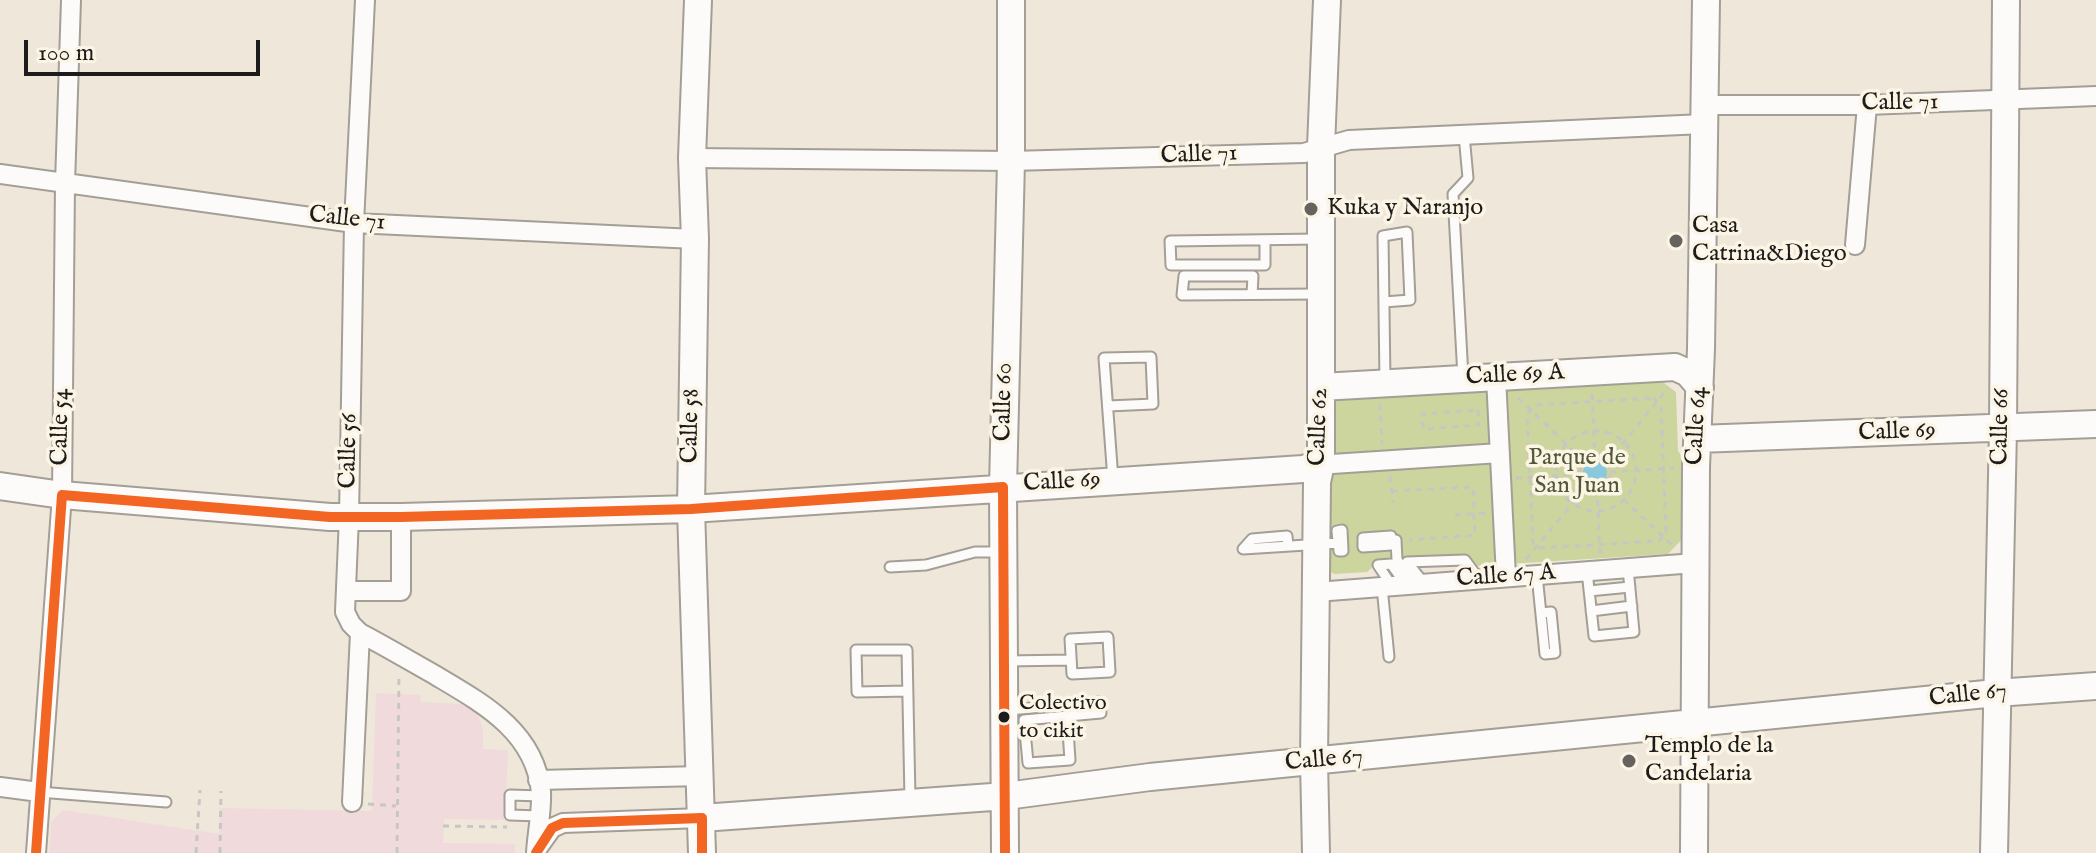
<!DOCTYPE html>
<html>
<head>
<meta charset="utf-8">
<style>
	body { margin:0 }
	#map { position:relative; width:2096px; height:853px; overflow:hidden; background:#efe7d9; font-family:"IM FELL English",serif }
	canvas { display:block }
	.scale { position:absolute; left:24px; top:40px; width:236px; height:36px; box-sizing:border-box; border:4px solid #1c1c1c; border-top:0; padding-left:10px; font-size:24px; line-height:28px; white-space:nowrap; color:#1c1c1c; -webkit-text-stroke:6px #fcf5e5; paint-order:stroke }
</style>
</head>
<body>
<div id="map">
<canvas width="2096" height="853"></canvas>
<div class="scale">100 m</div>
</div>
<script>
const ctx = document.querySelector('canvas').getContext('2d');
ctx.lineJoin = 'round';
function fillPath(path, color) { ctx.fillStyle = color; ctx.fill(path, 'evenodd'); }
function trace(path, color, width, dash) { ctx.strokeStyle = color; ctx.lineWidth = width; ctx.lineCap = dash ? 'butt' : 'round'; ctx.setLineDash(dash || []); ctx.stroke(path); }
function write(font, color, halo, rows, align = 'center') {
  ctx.font = font + ' "IM FELL English",serif'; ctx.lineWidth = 7; ctx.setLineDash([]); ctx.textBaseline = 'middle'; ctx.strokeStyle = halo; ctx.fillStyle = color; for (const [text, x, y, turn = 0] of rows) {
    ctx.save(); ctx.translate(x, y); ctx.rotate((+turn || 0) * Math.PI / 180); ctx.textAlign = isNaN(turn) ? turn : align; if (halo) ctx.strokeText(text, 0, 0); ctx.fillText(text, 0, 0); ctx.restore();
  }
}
const built = new Path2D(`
	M376,693l44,2 1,7 43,2 14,10 5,16v19l25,1 -3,70 -61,-1 -1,24 72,1v9h-465l1,-31 12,-12 156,24 1,-26 152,3z`);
const green = new Path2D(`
	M1660,380l16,12 2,59 7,10 1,74 -18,19 -193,12 -7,-9 -89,4 -12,11 -33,2 -6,-4 -4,-81 6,-80 6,-8z`);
const water = new Path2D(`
	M1583 473a12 12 0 1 1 24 0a12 12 0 1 1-24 0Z`);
const path = new Path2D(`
	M1592,394l3,64
	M1518,398l67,64
	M1653,398l8,7 5,129 -7,7 -120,7 -6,-5 -6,-129 9,-9z
	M1380,404l2,40
	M1478,410l1,15 -56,4 -1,-15z
	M1556 471a40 40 0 1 1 80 0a40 40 0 1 1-80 0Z
	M1580 473a15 15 0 1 1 30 0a15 15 0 1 1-30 0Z
	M1607,463l61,-75
	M1610,472l64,-4
	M1390,476l3,27
	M1516,478l64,-4
	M1606,483l66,62
	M1597,488l3,67
	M1392,491l81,-4 2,48 -66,5
	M1455,515l32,-2
	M1526,559l61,-73
	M368,804l28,2
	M443,826l64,1
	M196,853l4,-63
	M220,853l1,-62
	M397,853l2,-180`);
const lane = new Path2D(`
	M1265,240v25h-94l-1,-24 149,-2
	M1252,294l1,-18h-69l-2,19 137,-1
	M1384,302l26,-2 -3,-68 -24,4 2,145
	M1463,377l-10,-183 15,-16 -4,-43
	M1108,406l45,-2 -2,-47 -47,1 9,122
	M1342,530l1,21h-4l-2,-20z
	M1391,536v9l-28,2v-9z
	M1394,541l2,-1 1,20 18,24
	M1288,546l-1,-10 -35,3 -9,10c32,-2 63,-4 95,-6
	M890,567l36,-2 49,-13h25
	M1587,571l7,65 40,-4 -6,-64
	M1537,575l8,79 10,-1 -4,-41 -10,1
	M1424,583l-17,-21 58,-2 14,19
	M1392,586l-14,-21 13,-1 15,21
	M1382,587l7,70
	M1589,591l41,-4
	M1591,611l41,-5
	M1108,637l2,35 -38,2 -2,-35z
	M1006,661l65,-1
	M907,691l-50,1 -1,-42h51l3,149
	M1008,710l92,-8 1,11 -77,7 4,43 42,-3 -3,-44
	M39,792l127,10
	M540,816l-30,-1v-20l31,1`);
const street = new Path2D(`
	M365,0l-11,223 -5,294 -4,95 6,12 9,9c25,13 50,28 75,42 47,28 100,56 106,117 1,20 -4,41 -5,61
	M1704,105h163l229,-9
	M692,158l319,3 293,-8 45,-13 355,-16
	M0,174l354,49 341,16
	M1855,245l12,-140
	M1496,377l10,200
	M1332,464l168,-11
	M346,591h55v-74
	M1316,592l379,-29
	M538,780l163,-4
	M0,787l39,5
	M352,802l8,-169
	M537,849l15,-21 11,-5 139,-5
	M36,853l26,-358 3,-311 6,-184`);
const secondary = new Path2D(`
	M698,0l-6,158 3,81 -4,270 11,344
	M1321,387l354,-20 13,6 12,14
	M1698,439l398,-15
	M0,486l62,9 268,22h71l290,-8 612,-40 18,-5
	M702,818l304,-22 144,-19 846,-84 100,-7
	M1005,853l-2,-366 8,-326v-161
	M1316,853l-2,-92 3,-279 4,-18v-317l6,-147
	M1694,853l2,-386 5,-118 5,-349
	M1994,853l9,-424 3,-429`);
const bus1 = new Path2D(`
	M36,853l26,-358 268,22h71l290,-8 312,-22 2,366
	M536,853l16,-25 11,-5 139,-5v35`);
const markers = [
	[1311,209,8,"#66635e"],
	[1676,241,8,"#66635e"],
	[1004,717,7,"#1c1c1c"],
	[1629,761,8,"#66635e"]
];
const busNames = [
	["Colectivo",1019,704],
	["to cikit",1019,732]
];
const streetNames = [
	["Calle 71",1900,104,-1],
	["Calle 71",1199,156,-2],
	["Calle 71",347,220,6],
	["Calle 69 A",1515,376,-3],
	["Calle 60",1005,402,-89],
	["Calle 58",692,426,-89],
	["Calle 64",1698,426,-87],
	["Calle 54",62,427,-89],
	["Calle 62",1320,427,-88],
	["Calle 66",2002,427,-89],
	["Calle 69",1897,433,-2],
	["Calle 56",350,451,-89],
	["Calle 69",1062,483,-3],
	["Calle 67 A",1506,577,-4],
	["Calle 67",1968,696,-6],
	["Calle 67",1324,761,-5]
];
const poiNames = [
	["Kuka y Naranjo",1327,209],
	["Casa",1692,227],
	["Catrina&Diego",1692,255],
	["Templo de la",1645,747],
	["Candelaria",1645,775]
];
const parkNames = [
	["Parque de",1577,459],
	["San Juan",1577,487]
];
fillPath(built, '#f1dadc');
fillPath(green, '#ccd59d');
fillPath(water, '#8ac8db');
trace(lane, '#a39e96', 13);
trace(street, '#a39e96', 22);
trace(secondary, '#a39e96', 30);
trace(path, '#c8c6c3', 3, [6, 6]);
trace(lane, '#fdfbf9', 9);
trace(street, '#fdfbf9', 18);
trace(secondary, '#fdfbf9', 26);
trace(bus1, '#f26522', 10);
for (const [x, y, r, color] of markers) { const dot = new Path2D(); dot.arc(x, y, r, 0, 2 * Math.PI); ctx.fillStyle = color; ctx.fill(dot); trace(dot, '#fcf5e5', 3); }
write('22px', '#1c1c1c', '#fcf5e5', busNames, 'left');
write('24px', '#1c1c1c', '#fcf5e5', streetNames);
write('24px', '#1c1c1c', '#fcf5e5', poiNames, 'left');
write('24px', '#505838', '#fcf5e5', parkNames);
</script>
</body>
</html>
